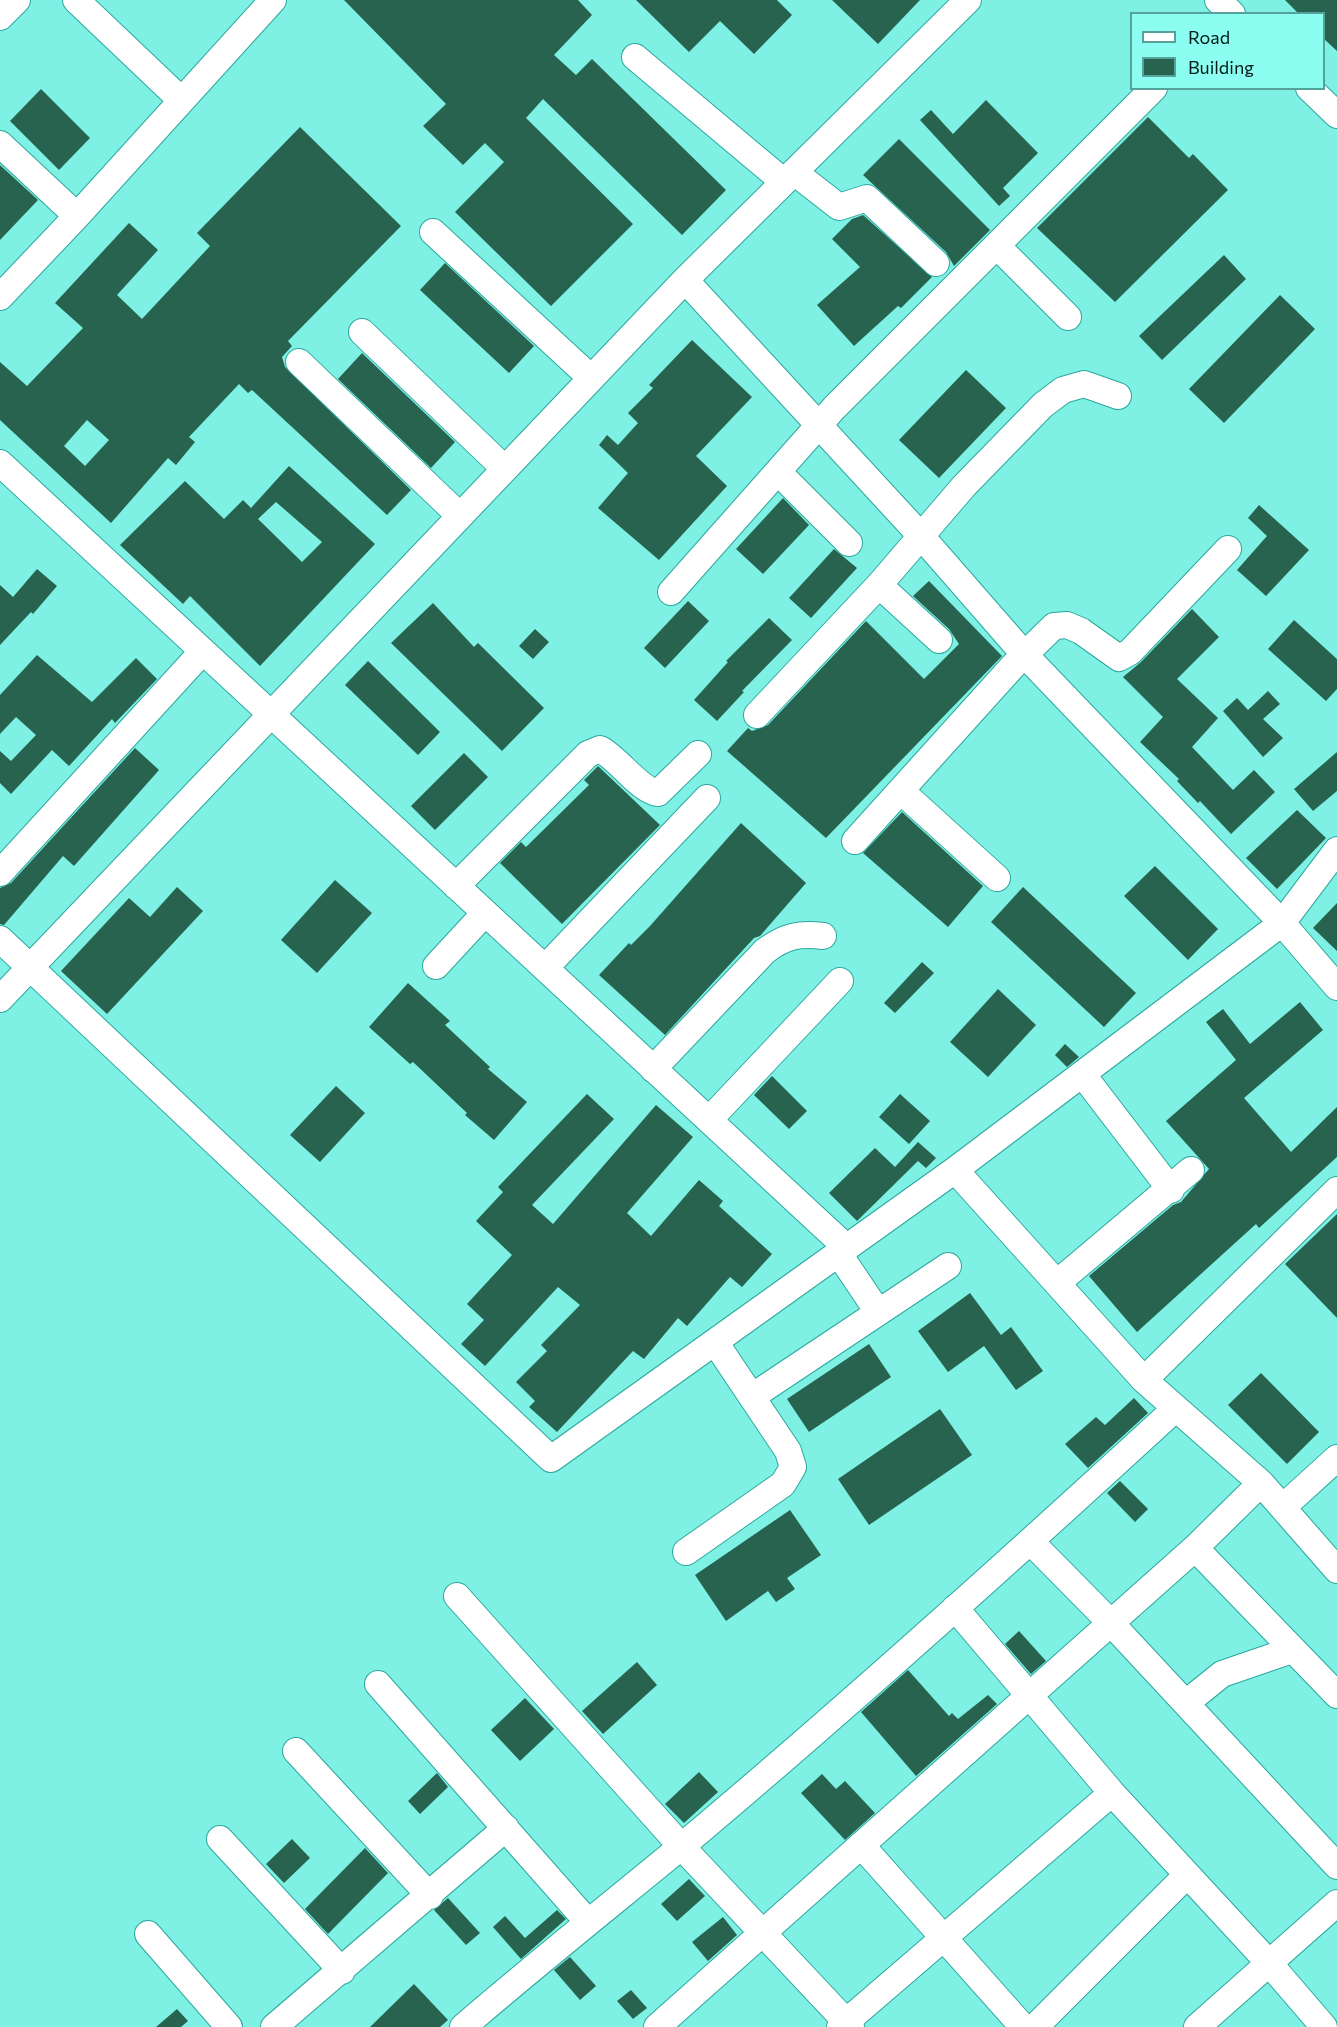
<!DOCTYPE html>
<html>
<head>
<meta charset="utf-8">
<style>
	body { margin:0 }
	#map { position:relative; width:1337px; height:2027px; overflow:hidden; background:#7ef0e4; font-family:Commissioner,sans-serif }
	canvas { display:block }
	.legend { position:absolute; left:1130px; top:12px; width:195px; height:78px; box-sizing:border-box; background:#8cfdf1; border:2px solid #55a29a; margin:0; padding:8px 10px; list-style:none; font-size:18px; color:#021a17 }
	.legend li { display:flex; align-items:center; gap:12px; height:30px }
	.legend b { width:30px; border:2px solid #55a29a }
</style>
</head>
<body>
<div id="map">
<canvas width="1337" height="2027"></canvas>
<ul class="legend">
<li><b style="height:8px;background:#fff"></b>Road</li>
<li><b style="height:16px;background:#27634e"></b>Building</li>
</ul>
</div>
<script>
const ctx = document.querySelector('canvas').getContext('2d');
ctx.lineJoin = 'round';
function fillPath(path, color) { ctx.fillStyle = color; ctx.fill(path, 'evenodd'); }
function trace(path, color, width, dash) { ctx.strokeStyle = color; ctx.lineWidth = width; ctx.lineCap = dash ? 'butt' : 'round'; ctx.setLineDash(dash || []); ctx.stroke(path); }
const building = new Path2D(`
	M344,0h234l14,15 -38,40 22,20 16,-16 134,131 -44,45 -139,-136 -17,19 107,106 -82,82 -96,-94 49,-50 -19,-19 -22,22 -40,-39 23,-22z
	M636,0h141l15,15 -38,39 -34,-33 -31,31z
	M832,0h88l-42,44z
	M1285,0h52v51l-14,-13v-24h-24z
	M41,89l49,49 -31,32 -49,-49z
	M986,100l52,53 -35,35 7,8 -11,10 -79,-86 11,-10 22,24z
	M1148,117l41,41 4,-4 35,36 -113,112 -78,-74z
	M300,127l101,99 -113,115 4,5 -10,11 3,10 126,123 -24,25 -135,-125 -4,3 -9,-9 -50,53 6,5 -19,23 -8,-7 -57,65 -111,-103v-58l27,24 56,-58 -28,-25 74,-80 29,27 -41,45 25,24 68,-73 -13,-13zM87,420l22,20 -24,26 -21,-20z
	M899,139l91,91 -36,36 -8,-14 -83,-77z
	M0,165l38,35 -38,40z
	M863,215l69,62 -31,31 -3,-2 -44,40 -37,-41 43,-38 -28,-28 20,-20z
	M1224,255l22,24 -84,81 -23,-24z
	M445,263l89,83 -25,27 -89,-83z
	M1280,295l35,34 -91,94 -35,-34z
	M692,340l60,57 -56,59 31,30 -68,74 -61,-52 30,-35 -29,-28 8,-10 11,10 20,-22 -10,-10 25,-25 -4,-3z
	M362,353l93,89 -24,26 -93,-89z
	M966,370l40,38 -67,70 -40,-38z
	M289,466l86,78 -115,122 -70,-70 -7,8 -63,-59 65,-64 39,38 19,-19 8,8zM276,502l46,40 -20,20 -44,-43z
	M783,498l26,27 -46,49 -27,-25z
	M1259,505l50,45 -43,46 -29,-26 30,-34 -19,-18z
	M834,549l23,19 -46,50 -22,-20z
	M37,569l20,17 -24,28 -2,-2 -31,33v-60l13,12z
	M929,581l73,75 -176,182 -99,-87 21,-23 4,3 16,-6 98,-104 58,58 35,-35 -10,-15 -36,-33z
	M688,601l21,20 -44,47 -21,-20z
	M433,603l41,44 4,-4 66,65 -42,43 -111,-108z
	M1192,609l27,28 -42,42 41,39 -26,29 41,43 21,-20 21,22 -44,42 -31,-33 -2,2 -21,-22 2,-2 -39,-37 23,-25 -40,-40 18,-15z
	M769,618l23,22 -50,51 2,1 -27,29 -23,-21 34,-38 -2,-1z
	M1294,620l43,39v30l-11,12 -58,-52z
	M535,629l14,13 -16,17 -14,-13z
	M37,655l55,47 44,-44 21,21 -42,44 -3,-4 -43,47 -17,-16 -41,44 -11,-11v-32l11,10 25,-26 -20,-18 -16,17v-39z
	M368,661l72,71 -22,23 -73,-70z
	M1268,691l12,13 -17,15 20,19 -20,19 -40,-46 14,-13 11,12z
	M135,748l24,22 -85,96 -11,-10 -59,69 -4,-1v-36l11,-5z
	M1337,752v39l-24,20 -19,-22z
	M464,753l24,24 -53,53 -24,-24z
	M598,766l62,59 -98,99 -62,-61 21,-21 5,5 63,-62 -5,-5z
	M1297,810l29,28 -49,51 -31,-31z
	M902,812l81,74 -35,41 -85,-74z
	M741,823l65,60 -46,53 -6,2 -89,97 -66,-60 30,-32 2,2 19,-19z
	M1155,866l63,63 -30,31 -64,-64z
	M335,880l37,33 -55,60 -36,-33z
	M177,887l26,24 -96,103 -46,-43 68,-73 21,19z
	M1023,887l113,106 -32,34 -113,-105z
	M1337,903v48l-24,-23z
	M922,962l12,11 -39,40 -11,-10z
	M408,983l42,38 -5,4 45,42 -2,2 39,33 -33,38 -29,-25 2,-2 -54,-51 -3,2 -41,-37z
	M998,989l38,36 -48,52 -38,-35z
	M1300,1002l23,28 -79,68 47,54 46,-45v50l-78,71 -3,-4 -119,108 -48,-56 84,-71 8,-3 28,-33 -43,-48 70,-61 -30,-38 17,-13 27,35z
	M1065,1044l14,13 -12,10 -12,-12z
	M772,1076l35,35 -18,18 -35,-34z
	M336,1086l29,27 -45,49 -30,-27z
	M587,1094l27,25 -82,86 21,19 103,-119 37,32 -66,76 24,23 48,-56 24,21 -4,5 53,48 -30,33 -12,-10 -43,49 -9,-8 -34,41 -11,-8 -76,81 -28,-25 6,-6 -19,-19 31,-31 -6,-6 39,-40 -22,-18 -73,79 -24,-22 23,-24 -17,-16 45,-49 -36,-34 27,-29 -5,-5z
	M900,1094l30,27 -21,23 -30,-27z
	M918,1142l18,16 -10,10 -8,-7 -61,60 -28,-28 46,-45 20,19z
	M1337,1214v104l-52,-54z
	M970,1293l31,42 10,-8 32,44 -27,19 -32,-44 -36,26 -30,-41z
	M869,1344l22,33 -82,55 -22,-33z
	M1261,1373l58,59 -32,32 -59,-59z
	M1134,1398l14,15 -60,55 -23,-24 31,-27 9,8z
	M940,1409l32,46 -103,70 -31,-46z
	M1120,1481l28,28 -13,13 -28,-29z
	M790,1510l31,45 -34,23 8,11 -19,13 -8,-11 -42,30 -31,-46z
	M1019,1631l27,30 -15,13 -26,-30z
	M637,1662l20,23 -54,49 -21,-23z
	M908,1670l41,46 3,-3 6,6 30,-24 9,9 -81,72 -55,-64z
	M525,1698l29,31 -34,32 -29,-31z
	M699,1772l19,20 -34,31 -19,-19z
	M437,1773l11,14 -28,27 -12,-13z
	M822,1774l14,15 9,-8 30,32 -30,27 -44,-47z
	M292,1839l18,19 -26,25 -18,-19z
	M365,1848l23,25 -60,61 -23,-25z
	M689,1879l16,17 -28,25 -16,-17z
	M448,1898l32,35 -14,12 -32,-35z
	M557,1910l9,9 -45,40 -28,-32 12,-11 20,22z
	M723,1917l14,18 -29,26 -16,-19z
	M570,1957l26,29 -16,14 -26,-30z
	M414,1984l34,36 -8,7h-70z
	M631,1990l16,18 -14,11 -16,-18z
	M177,2009l11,12 -7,6h-25z`);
const minor = new Path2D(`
	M76,0l104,99
	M1218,0l14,14
	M0,17l17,-17
	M635,57l149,125
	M1309,88l28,27
	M0,144l77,72
	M794,172l45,35 28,-9 69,65
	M433,232l158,146
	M998,247l70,70
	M685,280l236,256 103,118 258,269 55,64
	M0,297l77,-81 196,-216
	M362,332l143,137
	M299,362l161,154
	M0,463l847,785
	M779,473l70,70
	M879,585l60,55
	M671,592l163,-184 320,-320
	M757,715l122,-130 85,-99 79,-81 20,-15 21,-6 34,12
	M901,791l96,87
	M855,841l158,-175 41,-40 13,-1 14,6 38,27 11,-6 98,-103
	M0,873l203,-222
	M456,886l132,-132 12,-5c19,10 39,41 58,44l40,-39
	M0,939l551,520 404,-289 327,-247 55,-73
	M436,966l49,-53
	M545,968l162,-170
	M0,999l685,-719 283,-280
	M653,1069l112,-118c20,-15 34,-18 58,-15
	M1083,1075l88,115
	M709,1120l131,-139
	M955,1170l189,210 117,103 76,87
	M839,1254l39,58
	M1057,1283l134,-113
	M1144,1380l193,-190
	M753,1396l195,-130
	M1283,1507l54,-49
	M1031,1542l79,80 227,244
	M1195,1548l142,147
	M686,1552l97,-68 10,-17 -5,-16 -73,-109
	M457,1596l224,250 170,181
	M955,1608l157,185 157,170 55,64
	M378,1684l209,237
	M1186,1703l36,-29 70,-24
	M296,1751l134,145
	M220,1839l122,132
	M861,1845l162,182
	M148,1934l81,93
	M274,2027l232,-199
	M463,2027c72,-62 146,-121 219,-181 168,-141 332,-289 493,-437
	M657,2027l538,-479 66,-65
	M840,2027l272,-234
	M1035,2027l152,-152
	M1197,2027l140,-124`);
fillPath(building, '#27634e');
trace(minor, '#2ca89e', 28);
trace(minor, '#fff', 26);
</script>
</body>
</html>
